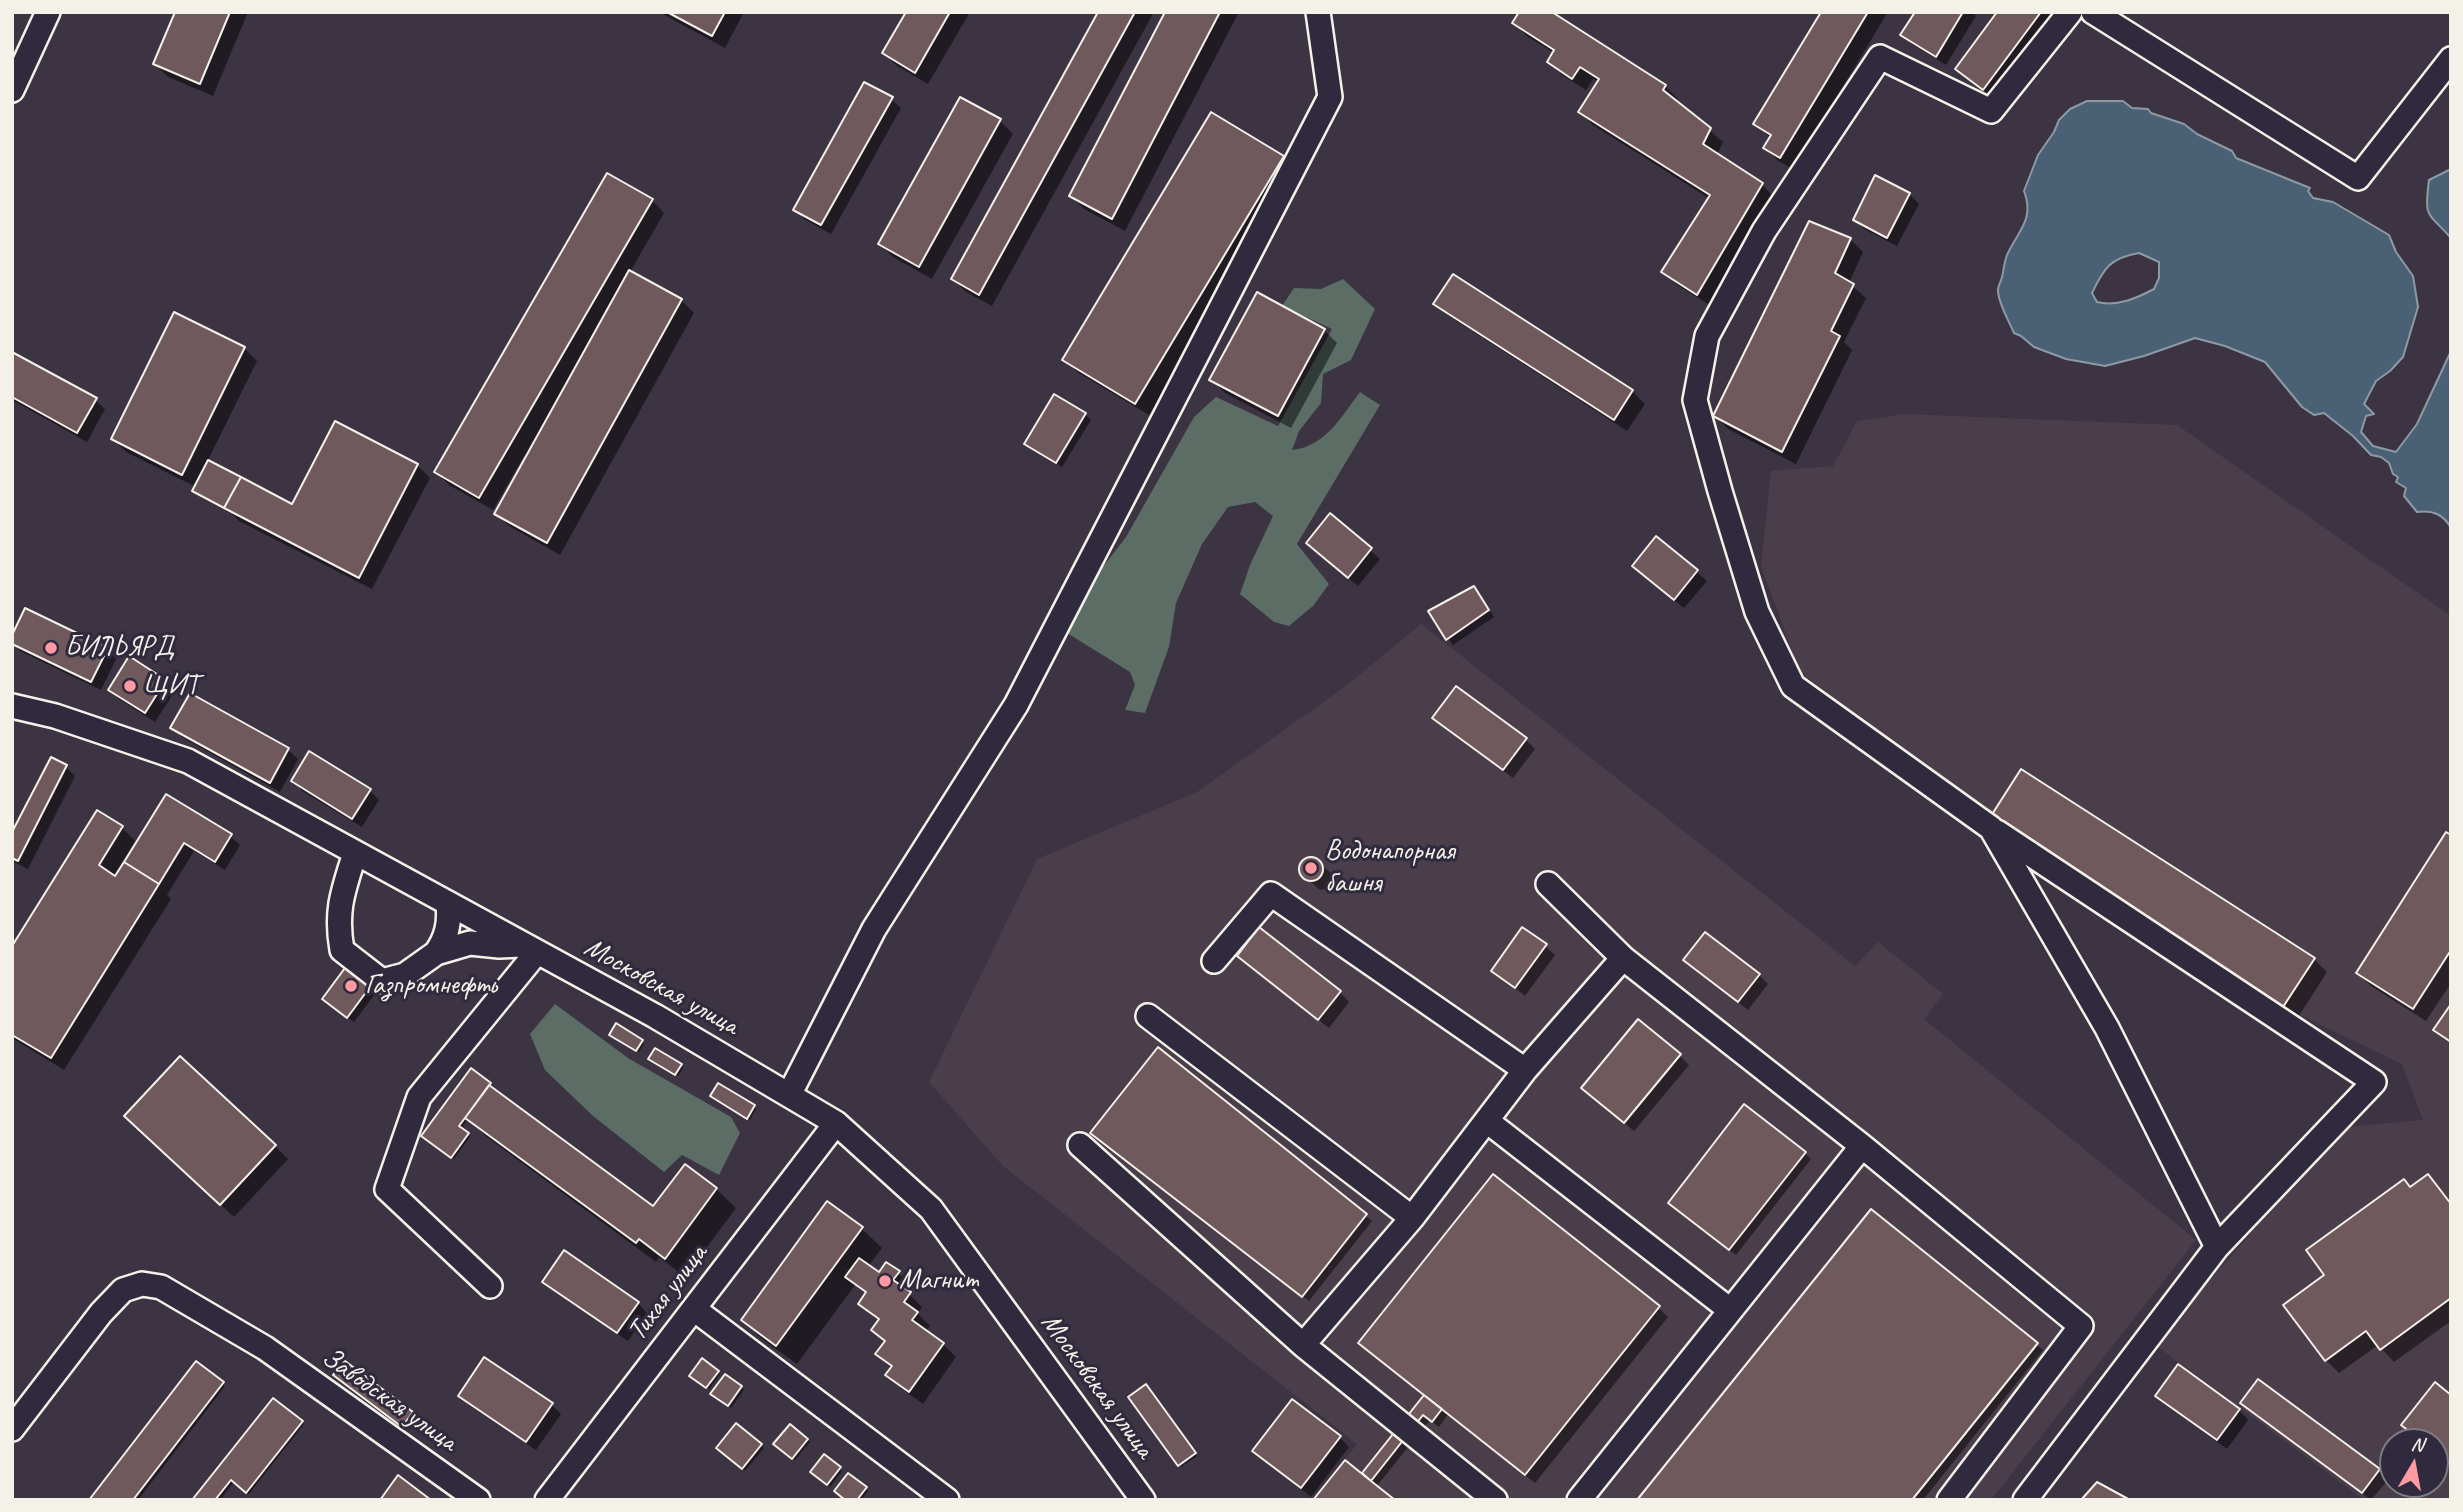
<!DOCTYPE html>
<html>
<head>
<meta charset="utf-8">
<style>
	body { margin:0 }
	#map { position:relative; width:2463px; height:1512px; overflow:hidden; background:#3c3343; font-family:Caveat,sans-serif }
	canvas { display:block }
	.frame { position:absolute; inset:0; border:14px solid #f4f1e8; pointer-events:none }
	.north { position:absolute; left:2379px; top:1428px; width:70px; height:70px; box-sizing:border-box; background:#2f2a3d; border:2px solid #7e7a81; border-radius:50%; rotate:10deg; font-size:19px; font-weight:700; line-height:28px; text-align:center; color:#f4f1e8 }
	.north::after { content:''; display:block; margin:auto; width:24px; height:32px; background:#ff9aa2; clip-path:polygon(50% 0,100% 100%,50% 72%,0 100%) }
</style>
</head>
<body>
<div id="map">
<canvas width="2463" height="1512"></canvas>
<div class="frame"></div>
<div class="north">N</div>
</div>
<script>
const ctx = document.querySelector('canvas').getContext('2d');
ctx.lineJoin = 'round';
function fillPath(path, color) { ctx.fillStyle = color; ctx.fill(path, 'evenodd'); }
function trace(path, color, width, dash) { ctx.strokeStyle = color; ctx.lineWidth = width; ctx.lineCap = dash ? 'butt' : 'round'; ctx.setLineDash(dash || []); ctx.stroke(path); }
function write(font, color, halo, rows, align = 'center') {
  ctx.font = font + ' Caveat,sans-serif'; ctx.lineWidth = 6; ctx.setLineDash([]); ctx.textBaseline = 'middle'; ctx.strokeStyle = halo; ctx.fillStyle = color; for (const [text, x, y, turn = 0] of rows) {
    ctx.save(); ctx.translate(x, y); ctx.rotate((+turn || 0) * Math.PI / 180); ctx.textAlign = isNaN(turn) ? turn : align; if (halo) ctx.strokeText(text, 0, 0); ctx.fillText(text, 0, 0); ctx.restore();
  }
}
const built = new Path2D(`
	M1905,414l272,11 274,191v884h-87l-210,-156 190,-217 79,-7 -21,-56 -119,-57 -294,-188 -189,-147 -39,-106 10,-95 62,-5 24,-45zM2393,1442h42v42h-42z
	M1421,624l434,342 23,-24 65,52 -19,25 272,221 -205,260h-678l44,-56 -354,-278 -74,-84 108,-223 160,-67 149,-106z`);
const green = new Path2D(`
	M1343,279l32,30 -24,51 -28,14 -2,29 -22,28 -7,19c34,-4 49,-33 68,-58l20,13 -83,139 32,40 -16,22 -24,20 -15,-4 -34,-28 10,-29 23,-49 -18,-14 -27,5 -26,37 -26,59 -7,44 -24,66 -20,-3 10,-25 -5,-13 -63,-39 19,-44 40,-52 68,-120 22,-20 62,29 54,-97 -50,-23 12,-18 27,1z
	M555,1004l73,54 103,59 9,16 -21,42 -37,-20 -18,17 -71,-56 -48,-46 -15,-36z`);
const water = new Path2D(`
	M2087,101h36l9,7 16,1 3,4 33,11 13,10 35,17 4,7 74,30 -2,3 5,7 20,4 56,33 7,17 17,24 5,31 -15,50 -13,14 -14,10 -12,23 10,10 -8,2 -5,16 12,14 23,6 21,-28 34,-73v177c-8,-14 -18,-18 -34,-16l-13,-16 2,-8 -10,-6 2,-5 -5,-3 -4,-11 -8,-6 -10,-2 -18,-19 -29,-23 -10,2 -12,-8 -37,-45 -40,-16 -30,-8 -51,18 -39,10 -39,-7 -32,-12 -13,-11 -7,-3c-6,-14 -14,-26 -16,-41 -1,-5 3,-10 4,-15 2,-8 2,-14 5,-22 11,-24 28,-36 17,-64l14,-36 16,-23 5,-12 11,-11zM2139,253l20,9v16l-5,11c-17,9 -37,18 -57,13l-5,-9c12,-25 18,-35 47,-40z
	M2451,169v69c-24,-27 -27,-19 -22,-58z`);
const shadow = new Path2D(`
	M177,12h71l-35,84 -45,-19 -13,-13z
	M659,12h85l-19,36z
	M908,12h62l-42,72 -31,-18 -13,-13z
	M1100,12h54l-162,294 -26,-14 -13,-13z
	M1167,12h72l-114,219 -41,-22 -13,-13z
	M1823,12h65l-95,157 -15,-8 -12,-13 5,-10 -16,-14z
	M1917,12h55l4,4 -30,49 -34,-21 -9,-9z
	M1999,12h65l-67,89 -40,-32z
	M1514,23l151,63 13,13 -2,3 47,40 -6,13 45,30 13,13 -64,108 -35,-22 -12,-13 46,-72 -117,-74 -13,-13 19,-30 -6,-3 -7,11 -24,-15 -13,-13 5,-9 -27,-17z
	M891,99l10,9 -70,126 -27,-15 -9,-10z
	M960,99l40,22 13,13 -81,145 -39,-22 -13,-13z
	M1283,157l13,13 -147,245 -72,-43 -13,-13z
	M1876,178l33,16 10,10 -22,42 -33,-17 -9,-9z
	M652,200l12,13 -34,59 51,28 13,13 -134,242 -51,-29 -13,-13 31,-55 -3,-2 -31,54 -44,-25 -13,-13z
	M1850,239l13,13 -14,31 17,15 -22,44 8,8 -56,114 -68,-35 -13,-13z
	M1436,303l196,88 13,13 -18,27 -178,-115z
	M1324,330l13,13 -46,85 -66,-35 -13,-13z
	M244,348l13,13 -50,101 86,44 124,-41 13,13 -58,111 -133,-68 -7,-7 -32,-17 -6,-6 2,-4 -70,-35 -13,-13z
	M12,354l83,46 10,9 -18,33 -75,-42z
	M1085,414l6,6 -29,47 -36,-23z
	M1330,516l50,43 -22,27 -50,-43z
	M1657,538l50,43 -23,27 -40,-33z
	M1474,588l20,29 -41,28 -23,-33z
	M12,643l95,6 9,10 -15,31 -81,-39z
	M130,659l35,22 10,10 -20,31 -36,-23 -9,-9z
	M190,695l98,55 10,9 -18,33 -98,-55 -10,-10z
	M1435,718l90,21 10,10 -22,29 -69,-50z
	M66,767l9,9 -47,93 -16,-8v-25z
	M293,781l77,10 9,9 -17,27 -60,-36z
	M167,796l63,40 10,9 -15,25 -31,-19 -27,44 4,4 -107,171 -52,-32v-89l110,-121 13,13 -22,36 3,1z
	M2004,831l310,128 13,13 -30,47z
	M2451,837v146l-25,38 -55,-35 -13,-13z
	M1313,858l18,15 2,8 -5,7 -8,2 -17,-15 -2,-8 4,-7z
	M1545,946l10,9 -30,41 -32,-25z
	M1686,960l73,15 9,9 -20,26z
	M1249,965l91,27 9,10 -20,26z
	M389,975l-35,47 -24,-17z
	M613,1037l28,4 3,3 -5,8z
	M1158,1050l214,171 -63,80 -211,-162z
	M1679,1055l10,10 -55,66 -41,-34z
	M653,1061l28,4 2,3 -5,8z
	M490,1084l2,2 -2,3 163,120 32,-43 31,23 20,19 -51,69 -26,-20 -3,5 -169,-125 -19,-18 -7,10 9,8 -16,22 -29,-21z
	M715,1098l39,9 2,2 -6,11z
	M139,1129l136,17 13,13 -54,58z
	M1805,1153l6,6 -75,96 -60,-46z
	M2428,1176l23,26v119l-57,41 -16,-17 -39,28 -13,-13v-84l85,-87z
	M828,1204l34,25 20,19 -14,19 11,8 19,-2 13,13 -4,6 15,15 -4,7 12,12 -5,6 18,12 13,13 -33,47 -22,-16 -13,-13 4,-7 -15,-14 8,-11 -12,-13 6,-9 -19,-17 7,-10 -12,-9 -58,79 -35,-25 -19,-19z
	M1871,1212l172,138 -120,150h-284z
	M544,1281l94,22 9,10 -19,28 -74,-50z
	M1659,1308l9,9 -133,166 -87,-69 -9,13 -9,-7 -54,67 -8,-6 57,-85 -55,-44z
	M196,1363l29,23 -87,114h-47z
	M718,1372l2,2 -11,15 -15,-11z
	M725,1376l19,14 -13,18 -16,-12z
	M338,1378l74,35 2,2 -9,13z
	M1149,1389l48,67 -16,11 -2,-2z
	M460,1396l92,9 9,9 -25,36 -67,-45z
	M2158,1396l81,14 9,10 -21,29 -60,-44z
	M2252,1412l126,58 10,10 -17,20z
	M302,1422l2,2 -55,70 -15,-12 -14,18h-25z
	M737,1426l27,22 -19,23 -27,-23z
	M790,1426l20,16 -15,18 -19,-16z
	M1340,1438l9,9 -38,50 -57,-46z
	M824,1456l18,15 -12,16 -15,-12z
	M865,1488l3,3 -7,9h-14z`);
const building = new Path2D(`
	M175,12h55l-30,72 -47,-20z
	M667,12h58l-13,24z
	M906,12h44l-35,61 -33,-20z
	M1098,12h37l-156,283 -28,-16z
	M1165,12h55l-108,207 -43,-23z
	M1519,12h33l114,73 -3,5 48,38 -8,16 60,39 -66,112 -36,-23 49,-77 -132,-83 21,-33 -19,-12 -8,12 -25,-17 7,-12 -42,-27z
	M1821,12h47l-88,146 -17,-10 8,-13 -18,-11z
	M1915,12h48l-27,45 -36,-22z
	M1997,12h44l-58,78 -28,-21z
	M864,82l29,15 -72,128 -28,-15z
	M960,97l41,22 -82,148 -41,-23z
	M1211,112l73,44 -149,248 -73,-44z
	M607,173l46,26 -174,299 -45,-26z
	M1875,175l35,18 -23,45 -34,-18z
	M1809,221l42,17 -16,35 19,11 -23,47 9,5 -58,116 -69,-36z
	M629,270l53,29 -135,244 -53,-29z
	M1453,274l180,116 -19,30 -181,-116z
	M1257,292l68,37 -47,87 -69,-36z
	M174,312l71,35 -63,128 -71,-36z
	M12,352l85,46 -20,35 -65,-36z
	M1054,394l32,19 -30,50 -32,-19z
	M335,421l83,43 -59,114 -135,-70 17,-31 51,27z
	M208,460l33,17 -17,31 -32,-17z
	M1330,513l42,35 -24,30 -42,-35z
	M1656,536l42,34 -24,30 -42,-34z
	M1474,586l15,24 -43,30 -18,-29z
	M25,608l83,40 -17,34 -79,-38v-9z
	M129,656l37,24 -21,33 -37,-23z
	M1456,686l71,52 -24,32 -71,-52z
	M190,693l99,55 -19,35 -100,-55z
	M309,751l62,38 -19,30 -61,-38z
	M51,757l16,8 -49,96 -6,-3v-26z
	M2021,769l294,189 -32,49 -294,-188z
	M166,794l66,40 -17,28 -31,-19 -25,41 -35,-22z
	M97,810l26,16 -24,39 16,11 9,-14 35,22 -108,174 -39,-23v-89z
	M2446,832l5,3v115l-38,59 -57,-36z
	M1299 869a12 12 0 1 1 24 0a12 12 0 1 1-24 0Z
	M1259,927l82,64 -23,29 -81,-64z
	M1522,927l25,17 -32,44 -24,-17z
	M1705,932l55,42 -22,28 -55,-42z
	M359,949l25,19 -37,50 -25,-19z
	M2451,1004v38l-18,-12z
	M1638,1019l43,35 -57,69 -43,-35z
	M616,1023l27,17 -7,11 -27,-16z
	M1158,1047l209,167 -65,83 -212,-164z
	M655,1048l27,16 -7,11 -27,-16z
	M180,1056l96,89 -56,60 -96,-89z
	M471,1068l20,15 -32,43 10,7 -18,25 -30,-22z
	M718,1083l37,22 -8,14 -37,-23z
	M489,1085l164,121 32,-42 32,24 -52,71 -26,-20 -3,4 -171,-125z
	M1744,1104l62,48 -77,98 -61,-47z
	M1493,1174l167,132 -135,169 -167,-132z
	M2428,1174l23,30v94l-71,52 -14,-19 -41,30 -42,-56 41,-30 -18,-25 98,-71 6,8z
	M827,1201l36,26 -87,119 -35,-26z
	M1871,1209l167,134 -126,157h-275z
	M564,1250l75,52 -22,31 -75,-51z
	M859,1258l20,14 7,-10 14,9 -7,9 18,12 -7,10 14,10 -6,8 32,23 -35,49 -24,-17 7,-9 -17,-12 10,-13 -14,-11 8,-11 -21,-15 8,-12 -21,-15z
	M484,1357l69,46 -27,39 -68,-46z
	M702,1358l17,13 -13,17 -17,-12z
	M196,1361l28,21 -91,118h-44z
	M345,1361l68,51 -11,15 -69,-52z
	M2178,1364l62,45 -23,31 -62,-44z
	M725,1374l17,12 -14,20 -18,-12z
	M2258,1379l122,90 -18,24 -122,-90z
	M2435,1382l16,13v69l-16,-12v-10h-12l-22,-17z
	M1146,1384l50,69 -18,13 -50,-69z
	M1424,1395l18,14 -10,13 -9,-7 -52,66 -9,-8z
	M273,1398l30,23 -57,72 -15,-13 -16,20h-23z
	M1292,1399l49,37 -40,52 -49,-37z
	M736,1423l26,21 -20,25 -26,-21z
	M790,1424l18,15 -16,20 -19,-15z
	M824,1454l17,13 -14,18 -17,-13z
	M1345,1460l26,21 24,19h-82z
	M848,1473l19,14 -10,13h-12l-11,-9z
	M398,1475l33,25h-51z
	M2097,1482l33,18h-49z`);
const minor = new Path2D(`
	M2070,12l-79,99 -111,-54 -116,174 -57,105 -12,64 25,91 37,121 36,74 198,142 116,200 110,219
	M2093,12l265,166 93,-119
	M12,90l36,-78
	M12,706l43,10 133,45 467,255 181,107 95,86 212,291
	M1997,832l377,250 -157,165 -192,253
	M355,853c-12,38 -20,58 -13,97l40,31 23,-6 31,-22 34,-10 29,3 22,-1
	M1548,884l75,74 239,188 219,180 -132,174
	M436,953c11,-16 14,-30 12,-49
	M1214,961l57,-67 254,176 -113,148 -109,127 192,155
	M1148,1016l264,202
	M1525,1070l98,-112
	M789,1095l85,-166 142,-224 314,-608 -12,-85
	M1487,1121l243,189
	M1080,1145l223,200
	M490,1286l-103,-97 32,-92 118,-145
	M694,1309l253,191
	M12,1429l89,-116 22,-23 19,-6 19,3 104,61 213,152
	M547,1500l289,-377
	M1579,1500l283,-354`);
const markers = [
	[51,648,7,"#ff9aa2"],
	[130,686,7,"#ff9aa2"],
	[1311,868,7,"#ff9aa2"],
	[351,986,7,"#ff9aa2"],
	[885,1281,7,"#ff9aa2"]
];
const poiNames = [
	["БИЛЬЯРД",65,648],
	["ЩИТ",144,686],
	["Водонапорная",1325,852],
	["башня",1325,884],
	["Газпромнефть",365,986],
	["Магнит",899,1281]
];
const streetNames = [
	["Московская улица",661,987,29],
	["Тихая улица",668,1293,-53],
	["Московская улица",1097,1386,54],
	["Заводская улица",389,1400,35]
];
fillPath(built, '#4b3e4b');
fillPath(green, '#5b6d65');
fillPath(water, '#4a6075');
trace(water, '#8e9aa3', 2);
fillPath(shadow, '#0007');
fillPath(building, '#6f595d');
trace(building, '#f4f1e8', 2);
trace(minor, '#f4f1e8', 28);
trace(minor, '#2f2a3d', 23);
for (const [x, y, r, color] of markers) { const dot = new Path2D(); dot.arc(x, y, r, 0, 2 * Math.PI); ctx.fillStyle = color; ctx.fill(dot); trace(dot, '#2f2a3d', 2.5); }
write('28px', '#f4f1e8', '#2f2a3d', poiNames, 'left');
write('28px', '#f4f1e8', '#2f2a3d', streetNames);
</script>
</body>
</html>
